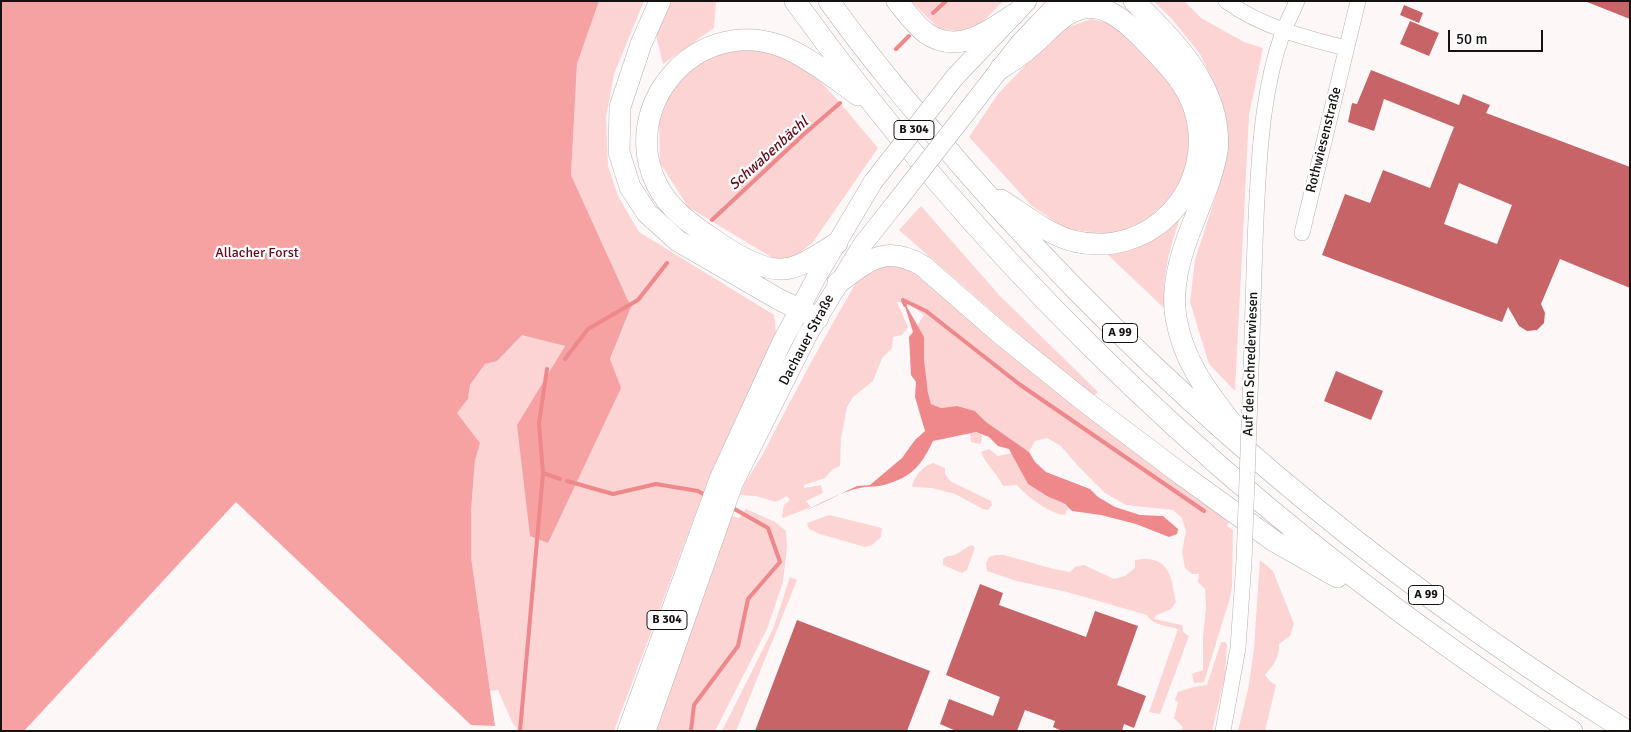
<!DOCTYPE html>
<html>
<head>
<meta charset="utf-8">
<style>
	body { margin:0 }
	#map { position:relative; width:1631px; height:732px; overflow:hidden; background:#fef7f7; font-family:Signika,sans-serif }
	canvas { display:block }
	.frame { position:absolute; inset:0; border:2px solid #161212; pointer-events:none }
	.scale { position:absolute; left:1448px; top:30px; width:95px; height:22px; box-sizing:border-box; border:2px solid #161212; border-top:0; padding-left:6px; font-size:15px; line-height:18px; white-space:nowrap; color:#161212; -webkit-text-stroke:4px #fff; paint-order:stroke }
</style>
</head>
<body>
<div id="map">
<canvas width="1631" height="732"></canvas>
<div class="frame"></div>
<div class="scale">50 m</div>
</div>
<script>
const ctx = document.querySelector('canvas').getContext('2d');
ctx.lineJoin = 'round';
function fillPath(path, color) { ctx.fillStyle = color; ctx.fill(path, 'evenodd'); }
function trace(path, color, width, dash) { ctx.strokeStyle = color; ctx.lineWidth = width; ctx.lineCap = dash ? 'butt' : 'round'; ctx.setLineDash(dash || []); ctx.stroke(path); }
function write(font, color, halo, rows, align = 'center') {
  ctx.font = font + ' Signika,sans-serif'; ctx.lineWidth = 4.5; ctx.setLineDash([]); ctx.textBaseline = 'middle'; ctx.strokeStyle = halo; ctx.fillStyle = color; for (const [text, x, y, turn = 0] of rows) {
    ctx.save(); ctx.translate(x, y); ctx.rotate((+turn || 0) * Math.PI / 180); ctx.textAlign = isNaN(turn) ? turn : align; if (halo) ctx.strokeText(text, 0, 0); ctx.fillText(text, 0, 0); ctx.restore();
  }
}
const green = new Path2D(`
	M599,1h45l-30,73 -8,43 2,49 10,30 21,36 135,83 2,17 -66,143 -96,256h-95l-7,-9 -14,-32 -8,1 -19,-134v-46l4,-51 5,-17 -23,-30 11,-14 2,-14 15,-21 12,-3 25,-27 43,12 -48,79 93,-65 21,-53 -60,-132 6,-111z
	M669,1h47l-2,27 -51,36 -7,-29z
	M911,1h92l-26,27 -15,4 -24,-4z
	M1154,1h30l17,17 43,24 19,6 -14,67 -14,276 -26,-27 -19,-62 5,-42 29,-90 2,-23 -13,-65 -13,-28 -28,-35z
	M1091,19l27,6 56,61 15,38v48l-18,27 -33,27 -29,8 -43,-5 -34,-23 -63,-69 29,-43 60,-63z
	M741,47c12,2 27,2 39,7 40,17 70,62 98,94l-65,94 -17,14 -18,5 -90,-54 -28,-44 -1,-42 16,-38 33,-25z
	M921,206l79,90 98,96 -6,6 -193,-168z
	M1182,212c-11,33 -21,62 -17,97l-58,-55z
	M905,264l210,173 114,84 -2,5 6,4 -1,56 -2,12 -26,84 -10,1 -2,-9 11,-4v-33l3,-30 -1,-18 -7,-7 1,-8h-7l-7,-6 -3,-16 4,-21 -4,-13 -9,-8 -47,-5 -21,-12 -26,-26 -18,-21 -14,-8 -12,3 -6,11 -43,-30 -11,-11 -18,-5 -16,2 -10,-4 -3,-11 -4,-34v-22l-7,-11 7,-11 -16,-12 -11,-1 11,25 -6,8 -9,2 -1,11 -10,10 -9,23 -20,16 -6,10 -6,31 -1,28 -7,3 -8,9 -21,7v3l17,-3 2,8 -17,8 5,6 -28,11 -1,-2 2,-11 6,-5 -3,-4 -11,6 -20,-6 -16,-1c6,-18 18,-30 26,-47 29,-56 58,-111 90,-165 18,-19 25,-17 49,-19z
	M976,432l6,3 -1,8 -2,1 -8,-2 -1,-9z
	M989,449l9,7 14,-3 16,31 40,23 -3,8c-15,-1 -39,-19 -48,-30l-14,1c-6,-13 -17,-21 -22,-34z
	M933,463l12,5v6l5,7 41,20 1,4 -4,5 -5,-1 -28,-15 -23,-6 -20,-1c2,-11 11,-21 21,-24z
	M746,509l29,13 11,9 1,16 -4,35 -16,47 -52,102h-61l78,-215 7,2z
	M829,515l53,13 -1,9 -9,8 -7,2 -45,-13 -11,-5 -2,-6z
	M972,545l3,3 -8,22 -5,3 -19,-8v-6l4,-3c13,0 14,-7 25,-11z
	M995,555h9l50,14 16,3 5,-5 9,-2 30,14 11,-3 10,-8v-8c4,0 8,-2 12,-1 25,1 25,25 29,43l-5,7 -16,7 -1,3 28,6 1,7 6,4 -29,78 -11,-2 29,-83c-10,-3 -26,-4 -31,-14l-80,-23 -50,-11 -30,-10 -1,-8 3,-6z
	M1260,560l13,11 21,53 -4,12 -11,8c1,13 -6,22 -14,31l6,7 5,3 -11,46h-27l11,-46 5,-37z
	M790,577l7,3 -61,151h-14l51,-102z
	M1221,642h4l2,3 -2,31 -13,55h-31l2,-4 -9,-9 4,-16 -3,-2 3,-8 15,-5 14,-2z`);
const forest = new Path2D(`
	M1,1h598l-22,63 -6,111 60,132 -21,52 11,29 -73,155 -18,-7 -13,-111 48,-79 -43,-11 -25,26 -12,3 -15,21 -2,14 -11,14 23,30 -5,17 -4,51v46l24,169 -24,-1 -235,-223 -212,229h-23z`);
const water = new Path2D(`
	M903,300l21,37v22l4,34 3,11 10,4 16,-2 18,5 11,11 43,30 6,10 11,10 44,17 8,8 17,10 25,8 23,1 15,13 -1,5 -8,3 -33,-13 -35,-9 -29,-4 -7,-7 -18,-8 -19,-12 -19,-35 -11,-3 -9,-9 -13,-5 -43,9c-13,27 -23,38 -54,45 -6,1 -13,0 -19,2 -20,4 -39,15 -57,24l54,-26 13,-1 32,-27 13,-18 10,-9 -10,-34 1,-15 -5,-7 -2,-38 4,-5z`);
const stream = new Path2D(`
	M933,13l13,-12
	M896,49l13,-13
	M712,220l91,-85 37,-32
	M905,305l-2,-5 23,11 93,73 185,127
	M565,359l23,-30 50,-29 29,-37
	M547,369l-8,54 4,50 17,6
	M567,481l46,13 43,-10 42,7 9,5
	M520,731l23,-258
	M691,731l3,-26 44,-59 10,-47 32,-37 -12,-34 -37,-21`);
const building = new Path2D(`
	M1587,1h43v18l-43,-17z
	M1404,5l19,8 -4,10 -19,-8z
	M1410,21l29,12 -10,23 -29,-12z
	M1371,70l88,35 4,-11 27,11 -4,8 144,54v121l-70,-29 -19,45 4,9 -1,10 -7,7 -10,1 -8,-5 -11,-19 -6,15 -180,-67 23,-61 25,9 13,-33 47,18 24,-61 -70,-28 -10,32 -26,-9 4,-19 5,1zM1459,183l53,22 -15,39 -53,-20z
	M1336,371l47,20 -12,29 -47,-19z
	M980,584l23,9 -4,12 87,32 9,-26 43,15 -21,59 29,11 -12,32 -10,-4 -2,7h-60l-9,-4 2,-6 -30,-11 -8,21h-61l-16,-7 9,-25 44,17 7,-19 -54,-22z
	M797,620l133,51 -23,60h-152z`);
const minor = new Path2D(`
	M1226,1c34,25 79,37 120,47
	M1302,233l56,-232
	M1251,369c2,-57 3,-114 6,-171 3,-56 7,-113 26,-166 4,-10 10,-21 14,-31
	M1223,731l15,-83 6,-87`);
const major = new Path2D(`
	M955,77l72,-76
	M975,101l45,-58 40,-42
	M627,731l92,-252 62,-135 35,-66 57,-96
	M646,731l87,-247 75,-150 55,-90 31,-39`);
const highway = new Path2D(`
	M660,1l-19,43 -21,63 -1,45 11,35 17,26 31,28 102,59 38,18
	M795,1c179,248 400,465 648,642 42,30 85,60 129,88
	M829,1c42,59 90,115 137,170 192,219 414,406 661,560
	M897,1c9,11 18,24 29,32 31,22 62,-1 87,-18
	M1134,1c34,34 69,67 81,116 2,11 4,23 2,34 -4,26 -16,51 -25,75 -12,30 -21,61 -16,92 8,46 33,76 61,112
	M1001,200c22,14 46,34 72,41 79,19 144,-54 122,-130 -9,-30 -32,-51 -53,-73 -15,-15 -35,-34 -58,-30 -24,5 -37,26 -55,40 -8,7 -18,14 -28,20
	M837,243c-15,9 -30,21 -47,25 -23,6 -54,-13 -73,-26 -23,-16 -47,-31 -60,-57 -39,-78 38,-168 121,-140 25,8 59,35 80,50
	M838,283c31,-23 47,-39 85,-17l78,68 82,66 98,74 93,67 63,36`);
const minorBridge = new Path2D(`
	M1244,561l7,-192`);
const majorBridge = new Path2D(`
	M873,182l82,-105
	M894,205l81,-104`);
const shields = [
	[914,130,40],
	[1120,333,35],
	[1426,595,35],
	[667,620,40]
];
const shieldNames = [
	["B 304",914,130],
	["A 99",1120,333],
	["A 99",1426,595],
	["B 304",667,620]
];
const streetNames = [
	["Rothwiesenstraße",1324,140,-76],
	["Dachauer Straße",807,340,-62],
	["Auf den Schrederwiesen",1251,364,-88]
];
const parkNames = [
	["Allacher Forst",257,253]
];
const waterNames = [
	["Schwabenbächl",769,154,-42]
];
fillPath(green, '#fbd4d3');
fillPath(forest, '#f6a2a3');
fillPath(water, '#ee888b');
trace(stream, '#ee888b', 4);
fillPath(building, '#c66468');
trace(minor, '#bbb0b0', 16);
trace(major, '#bbb0b0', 20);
trace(highway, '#bbb0b0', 22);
trace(minor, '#fff', 15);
trace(major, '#fff', 19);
trace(highway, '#fff', 21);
trace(minorBridge, '#bbb0b0', 16, []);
trace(majorBridge, '#bbb0b0', 20, []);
trace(minorBridge, '#fff', 15);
trace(majorBridge, '#fff', 19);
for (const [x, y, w] of shields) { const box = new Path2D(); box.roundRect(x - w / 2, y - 9.5, w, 19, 4); ctx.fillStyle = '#fff'; ctx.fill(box); trace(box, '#161212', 1); }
write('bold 12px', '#161212', null, shieldNames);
write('14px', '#161212', '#fff', streetNames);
write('14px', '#680c1c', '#fff', parkNames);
write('italic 15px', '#680b1b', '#fff', waterNames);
</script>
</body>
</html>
